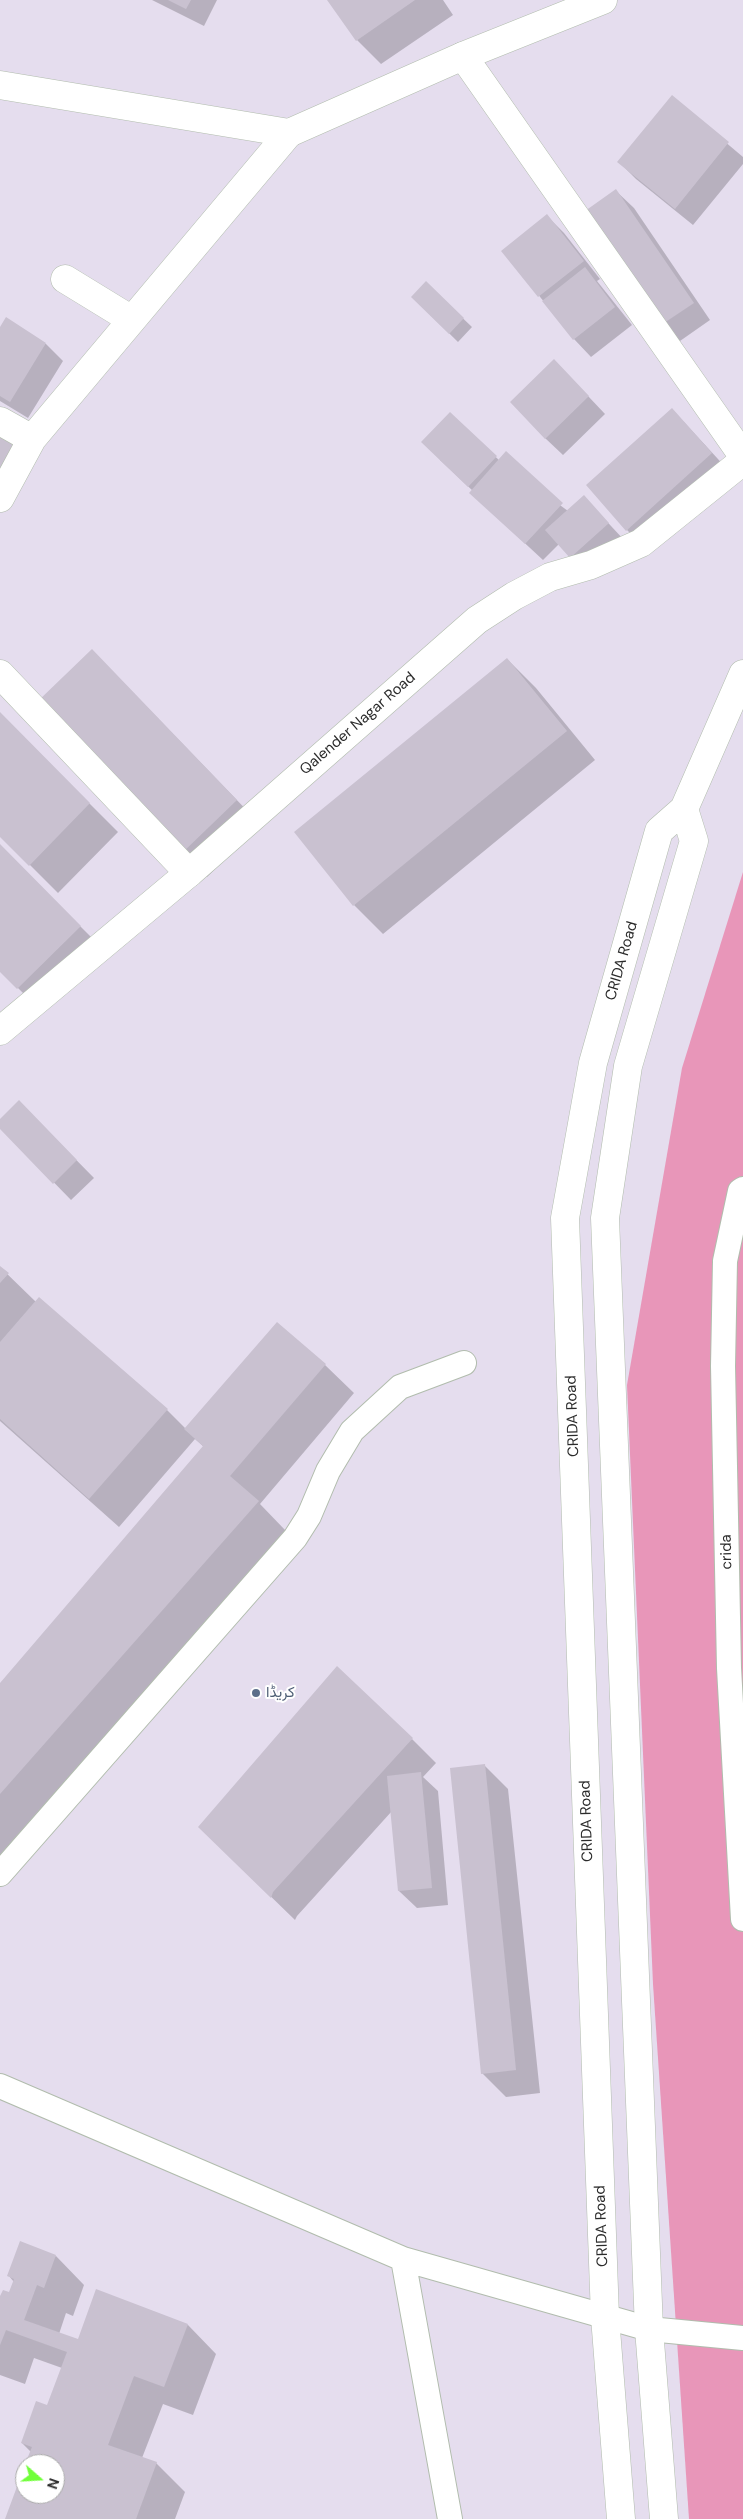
<!DOCTYPE html>
<html>
<head>
<meta charset="utf-8">
<style>
	body { margin:0 }
	#map { position:relative; width:743px; height:2519px; overflow:hidden; background:#e5ddee; font-family:"DM Sans",sans-serif }
	canvas { display:block }
	.north { position:absolute; left:15px; top:2454px; width:50px; height:50px; box-sizing:border-box; background:#fff; border:1px solid #aaa; border-radius:50%; rotate:109deg; font-size:14px; font-weight:700; line-height:20px; text-align:center; color:#2b2b2b }
	.north::after { content:''; display:block; margin:auto; width:18px; height:22px; background:#70ff39; clip-path:polygon(50% 0,100% 100%,50% 72%,0 100%) }
</style>
</head>
<body>
<div id="map">
<canvas width="743" height="2519"></canvas>
<div class="north">N</div>
</div>
<script>
const ctx = document.querySelector('canvas').getContext('2d');
ctx.lineJoin = 'round';
function fillPath(path, color) { ctx.fillStyle = color; ctx.fill(path, 'evenodd'); }
function trace(path, color, width, dash) { ctx.strokeStyle = color; ctx.lineWidth = width; ctx.lineCap = dash ? 'butt' : 'round'; ctx.setLineDash(dash || []); ctx.stroke(path); }
function write(font, color, halo, rows, align = 'center') {
  ctx.font = font + ' "DM Sans",Vazirmatn,sans-serif'; ctx.lineWidth = 4; ctx.setLineDash([]); ctx.textBaseline = 'middle'; ctx.strokeStyle = halo; ctx.fillStyle = color; for (const [text, x, y, turn = 0] of rows) {
    ctx.save(); ctx.translate(x, y); ctx.rotate((+turn || 0) * Math.PI / 180); ctx.textAlign = isNaN(turn) ? turn : align; if (halo) ctx.strokeText(text, 0, 0); ctx.fillText(text, 0, 0); ctx.restore();
  }
}
const green = new Path2D(`
	M743,872v1647h-54l-36,-535 -26,-599 55,-317z`);
const shadow = new Path2D(`
	M152,0h65l-13,26z
	M329,0h114l10,15 -72,49 -24,-24z
	M672,97l71,60v7l-50,61 -57,-46 -17,-17z
	M616,191l18,17 76,112 -30,21 -18,-17z
	M547,216l17,17 36,46 -3,2 35,44 -41,32 -17,-18 -71,-88z
	M426,283l46,44 -14,15 -46,-45z
	M0,330l46,14 17,17 -35,57 -28,-17z
	M572,379l33,35 -42,41 -18,-17z
	M672,409l57,62 -85,76 -17,-17z
	M450,414l50,47 68,50 16,-14 41,44 -37,33 -29,-30 -16,16 -54,-50 -16,-19 -33,-31z
	M507,659l29,29 59,72 -212,174 -29,-29z
	M116,675l145,150 -54,52 -24,-24z
	M0,714l118,118 -60,61 -58,-58z
	M0,846l104,104 -62,62 -42,-42z
	M36,1119l58,59 -23,22 -71,-73v-6z
	M0,1267l36,35 131,108 19,19 91,-106 48,42 29,28 -94,111 26,27 -286,324v-170l204,-238 -9,-8 -76,88 -119,-106z
	M412,1739l24,24 -13,14 15,14 10,114 -31,3 -18,-17 -7,-80 -95,105 -2,4 -71,-69z
	M484,1765l24,24 32,304 -34,4 -24,-24z
	M56,2256l28,29 -11,31 -7,-3 -7,21 20,7 109,-16 28,29 -23,61 -30,-11 -21,54 14,5 29,29 -10,27h-169l19,-51v26h30v-30h-28l4,-12 -9,-9 25,-36 15,-39 -28,-10 -9,26 -25,-9v-76l10,-5 4,-12 -5,-6z`);
const building = new Path2D(`
	M168,0h23l-5,9z
	M327,0h88l-59,41z
	M672,95l57,47 -54,67 -58,-47z
	M616,189l78,114 -33,22 -76,-114z
	M547,214l37,47 -46,36 -37,-46z
	M585,267l30,40 -42,33 -31,-39z
	M426,281l38,37 -15,16 -38,-37z
	M6,317l40,26 -36,59 -10,-6v-69z
	M554,359l35,37 -44,43 -35,-37z
	M672,408l40,45 -86,78 -40,-46z
	M450,412l47,44 -29,31 -47,-45z
	M0,437l17,9 -17,31z
	M506,451l57,52 -38,41 -56,-51z
	M584,495l25,28 -39,35 -25,-28z
	M92,649l145,151 -55,53 -145,-151z
	M507,658l60,73 -214,175 -59,-74z
	M0,712l90,91 -61,63 -29,-29z
	M0,844l81,82 -64,63 -17,-17z
	M19,1100l58,60 -24,24 -53,-55v-10z
	M0,1266l9,7 -9,10z
	M39,1297l129,112 -79,90 -89,-80v-77z
	M277,1322l49,42 -96,112 29,25 -259,293v-111l203,-237 -19,-17z
	M337,1666l76,72 -140,154 -2,6 -73,-71z
	M485,1764l31,306 -35,4 -31,-306z
	M421,1772l11,116 -34,3 -11,-115z
	M20,2241l36,14 -12,33 -7,-3 -13,35 54,19 18,-50 92,35 -24,63 -30,-11 -26,69 49,17 -21,57h-131l20,-54v29h30v-30h-30l7,-17 -11,-4 15,-42 11,4 20,-53 -61,-22 -6,15v-49l3,-6 6,2 5,-13 -7,-3z`);
const lane = new Path2D(`
	M743,1189l-3,2 -15,70 -2,105 6,302 14,251
	M0,1874l295,-336 14,-22 19,-45 24,-40 48,-44 64,-24
	M0,2086l403,173 246,70 94,9
	M403,2259l47,260`);
const street = new Path2D(`
	M463,56l280,400
	M65,279l67,41
	M0,421l32,18 257,-306
	M0,498l32,-59
	M0,674l189,199`);
const secondary = new Path2D(`
	M0,85l289,48 174,-77 140,-56
	M0,1031l189,-158 288,-253 37,-24 36,-19 41,-12 50,-22 102,-82
	M621,2519l-16,-202 -40,-1099 28,-155 66,-232 25,-22 59,-135
	M664,2519l-15,-190 -44,-1111 23,-152 66,-225 -10,-32`);
const markers = [
	[256,1693,5,"#5c6f8a"]
];
const streetNames = [
	["Qalender Nagar Road",358,724,-41],
	["CRIDA Road",622,961,-74],
	["CRIDA Road",573,1416,-92],
	["crida",727,1552,-91],
	["CRIDA Road",587,1821,-92],
	["CRIDA Road",602,2226,-92]
];
const serviceNames = [
	["کریڈا",266,1693]
];
fillPath(green, '#e896b9');
fillPath(shadow, '#0003');
fillPath(building, '#c9c1d0');
trace(lane, '#b1bcad', 26);
trace(street, '#b1bcad', 29);
trace(secondary, '#b1bcad', 29);
trace(lane, '#fff', 24);
trace(street, '#fff', 28);
trace(secondary, '#fff', 28);
for (const [x, y, r, color] of markers) { const dot = new Path2D(); dot.arc(x, y, r, 0, 2 * Math.PI); ctx.fillStyle = color; ctx.fill(dot); trace(dot, '#fff', 2); }
write('15px', '#2b2b2b', '#fff', streetNames);
write('15px', '#4e5e75', '#fff', serviceNames, 'left');
</script>
</body>
</html>
